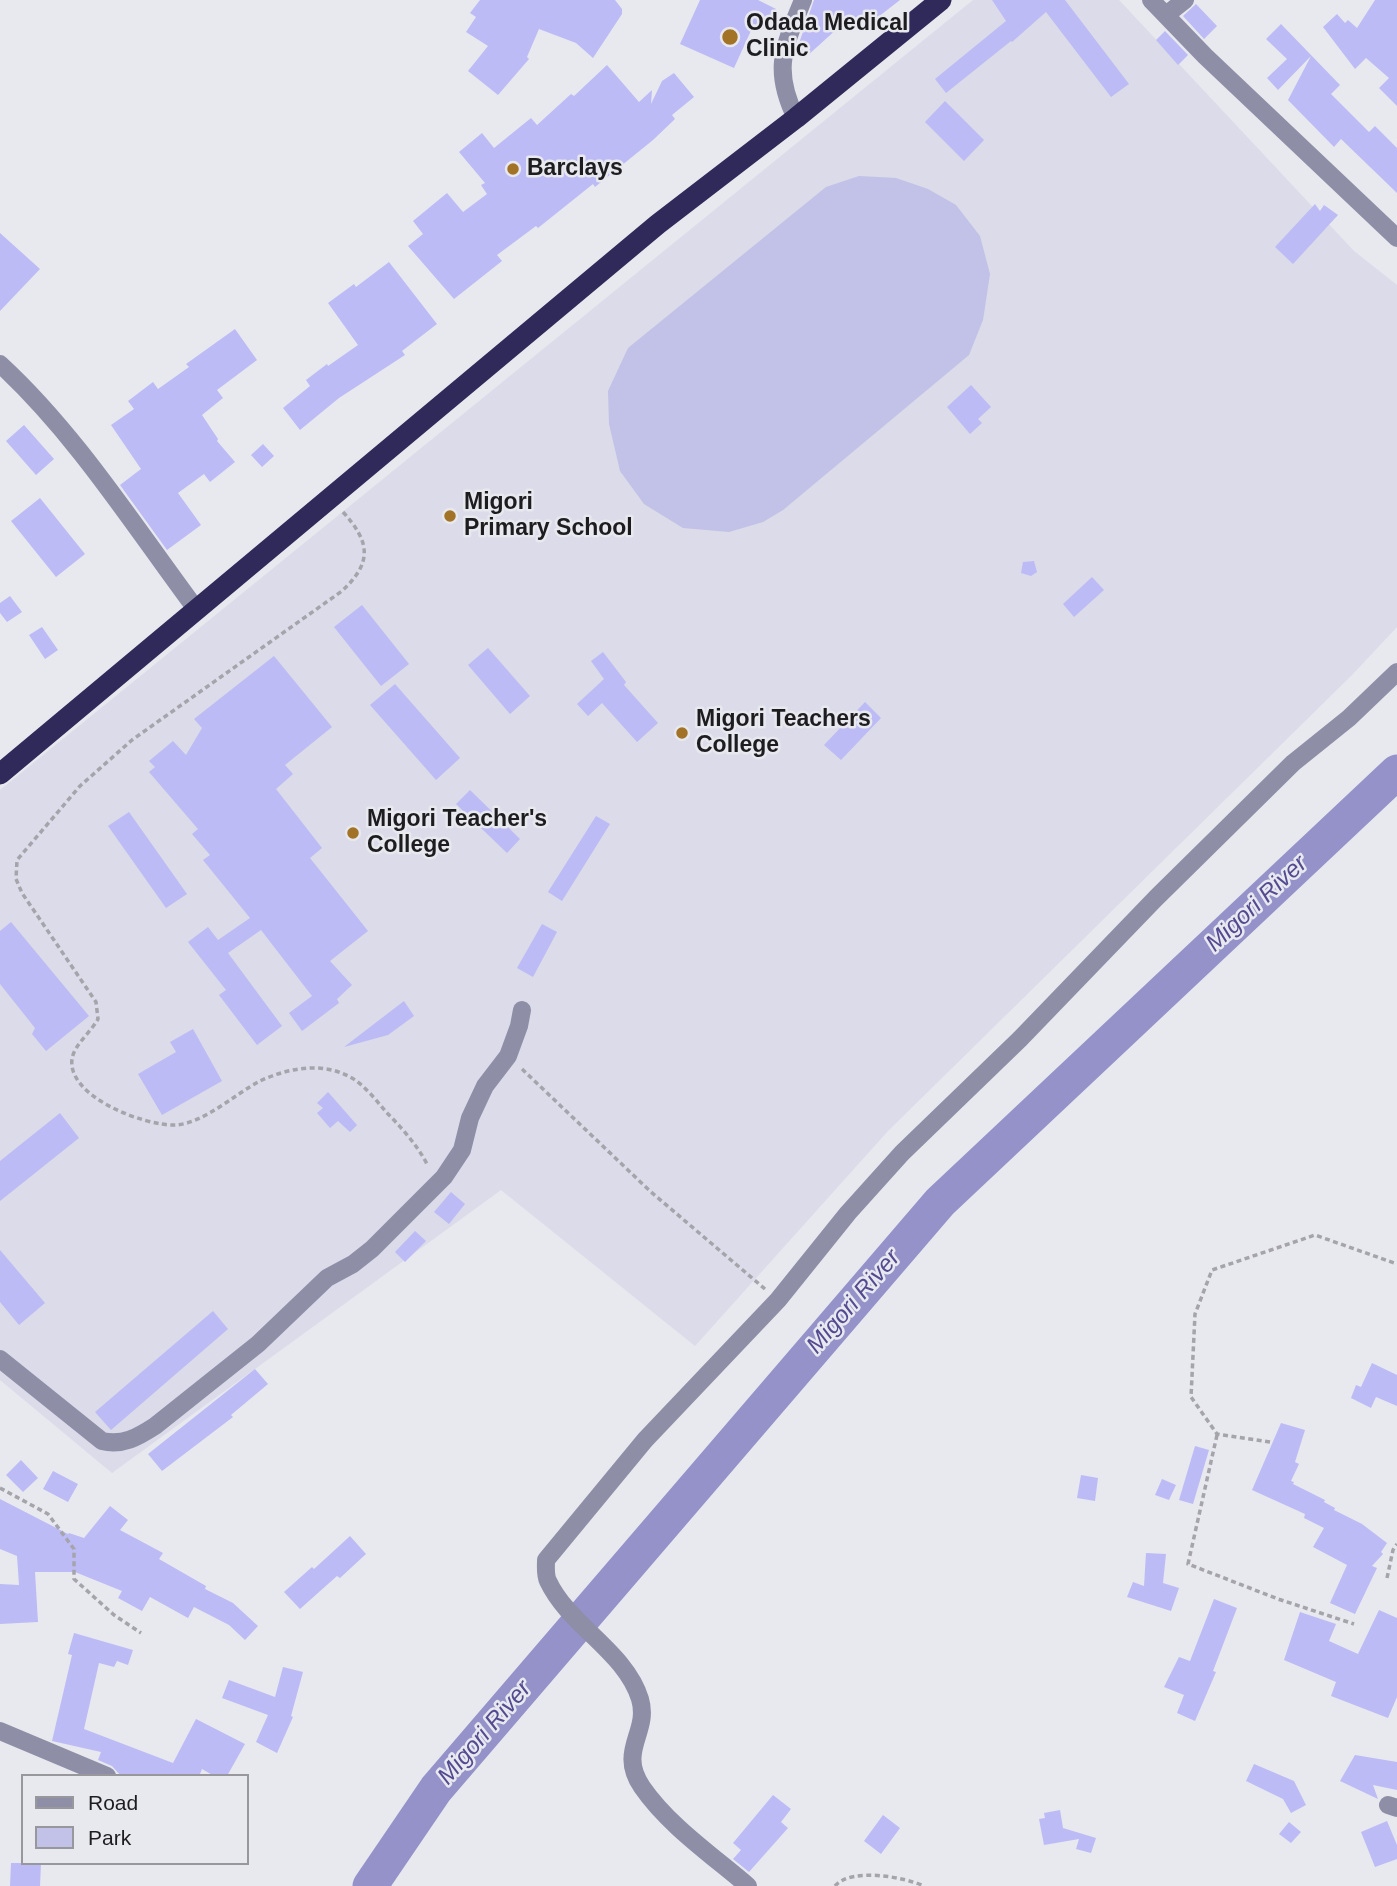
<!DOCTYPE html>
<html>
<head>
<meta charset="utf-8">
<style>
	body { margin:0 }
	#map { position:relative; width:1397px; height:1886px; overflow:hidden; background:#e8e8ef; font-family:Arial,sans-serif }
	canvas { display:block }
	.legend { position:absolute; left:21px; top:1774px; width:228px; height:91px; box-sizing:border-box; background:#e8e8ef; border:2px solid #97979c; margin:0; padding:9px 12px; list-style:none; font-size:21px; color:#1d1d20 }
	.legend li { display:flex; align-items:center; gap:14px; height:35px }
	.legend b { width:35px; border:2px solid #97979c }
</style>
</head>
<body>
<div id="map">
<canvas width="1397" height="1886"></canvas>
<ul class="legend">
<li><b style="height:9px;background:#8e8ea7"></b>Road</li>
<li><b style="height:19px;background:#c2c1e7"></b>Park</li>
</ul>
</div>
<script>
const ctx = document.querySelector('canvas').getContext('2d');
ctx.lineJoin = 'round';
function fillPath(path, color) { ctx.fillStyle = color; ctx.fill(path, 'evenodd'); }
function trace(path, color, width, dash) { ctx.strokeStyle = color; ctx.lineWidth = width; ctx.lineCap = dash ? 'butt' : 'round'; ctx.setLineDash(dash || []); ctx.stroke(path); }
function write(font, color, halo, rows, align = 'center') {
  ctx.font = font + ' Arial,sans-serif'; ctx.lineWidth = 5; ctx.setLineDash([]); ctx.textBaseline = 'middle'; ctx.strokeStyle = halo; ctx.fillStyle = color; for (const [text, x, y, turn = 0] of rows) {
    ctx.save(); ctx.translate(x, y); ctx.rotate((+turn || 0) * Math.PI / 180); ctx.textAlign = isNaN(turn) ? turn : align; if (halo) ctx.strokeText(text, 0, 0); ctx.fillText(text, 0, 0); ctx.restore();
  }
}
const built = new Path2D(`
	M973,0h146l235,251 43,34v342l-45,48 -464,456 -193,215 -194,-156 -389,283 -112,-93v-590z`);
const green = new Path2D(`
	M859,176l37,2 32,11 28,16 24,31 10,38 -7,46 -14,35 -186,155 -20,12 -34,10 -46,-4 -39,-24 -24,-33 -11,-47 -1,-33 20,-43 198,-161z`);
const river = new Path2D(`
	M370,1886l66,-97 504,-587 457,-430`);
const building = new Path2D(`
	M480,0h135l7,9v5l-29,44 -17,-15 -37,-14 -12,28 2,2 -31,36 -30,-24 20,-25 -22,-14 10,-15 -6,-4z
	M700,0h58l18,9 -10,21 -12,-6 -20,44 -54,-24z
	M814,0h86l-40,31 -10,-14 -44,40 -9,-8z
	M992,0h73l64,84 -18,13 -65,-85 -34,30 -1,-1 -65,52 -11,-14 71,-58z
	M1375,0h22v106l-18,-18 10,-10 -23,-20 -11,11 -32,-42 14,-13 8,9 3,-3 9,8z
	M1196,4l21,22 -13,13 -21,-23z
	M1281,24l59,61 -9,9 38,38 6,-6 22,22v45l-56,-54 -7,8 -46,-47 23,-44 -33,34 -11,-12 20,-19 -21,-20z
	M1165,31l23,24 -10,10 -22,-25z
	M607,65l32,37 13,-12 -1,14 11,-23 12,-8 20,24 -22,18 3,4 -22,21 -58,47 -2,-3 -55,44 -2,-2 -39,29 5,6 -48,38 -46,-53 15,-12 -10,-13 34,-28 16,19 24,-18 -6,-9 4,-2 -26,-31 23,-19 12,15 37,-30 6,7 34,-31 3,2z
	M945,101l39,39 -20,21 -39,-39z
	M1315,204l5,7 4,-6 14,10 -45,49 -18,-17z
	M0,233l40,36 -40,42z
	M389,262l48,62 -35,27 3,4 -66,43 -39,32 -17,-22 27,-22 -4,-6 21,-16 1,2 30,-21 -30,-42 26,-19 2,3z
	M235,329l22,31 -40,30 6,8 -21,17 16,24 -1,2 18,21 -25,20 -6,-8 -26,19 23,32 -34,25 -47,-65 21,-16 -30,-44 23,-16 -6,-8 25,-19 5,7 31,-22 -3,-3z
	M971,385l20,22 -13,12 4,4 -12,11 -23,-27z
	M24,425l30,34 -18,16 -30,-34z
	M263,444l11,12 -12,11 -11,-12z
	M40,498l45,56 -29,23 -45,-56z
	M1034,561l3,11 -6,4 -10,-3 2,-11z
	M1092,577l12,13 -30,27 -11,-13z
	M10,596l12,16 -15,10 -7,-9v-10z
	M362,605l47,59 -28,22 -47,-59z
	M42,627l16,23 -13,9 -16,-24z
	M488,648l42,48 -20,18 -42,-49z
	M603,652l23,30 -2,3 34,38 -21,19 -35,-39 -14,13 -11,-12 27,-25 -13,-18z
	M274,656l58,71 -47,38 8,9 -17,15 46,59 -12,10 58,73 -38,30 22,24 -15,14 2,4 -37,28 -13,-18 23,-17 -51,-66 -33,23 54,73 -25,19 -38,-50 7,-5 -38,-48 20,-15 10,13 32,-22 -47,-58 7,-5 -18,-21 6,-5 -49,-57 6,-5 -6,-6 24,-20 13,14 16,-27 -8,-9z
	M395,684l65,74 -24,22 -66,-75z
	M865,702l16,16 -40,42 -17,-15z
	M470,790l50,49 -13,14 -51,-49z
	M129,812l58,82 -21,14 -58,-82z
	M596,816l14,8 -48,77 -14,-9z
	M11,922l78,94 -43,35 -14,-17 3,-6 -35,-44v-53z
	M542,924l15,8 -24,45 -16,-9z
	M404,1001l10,15 -26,19 -44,12z
	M193,1029l29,52 -60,34 -24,-41 38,-22 -6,-10z
	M328,1092l29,33 -7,7 -12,-11 -8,7 -13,-15 6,-5 -6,-5z
	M60,1113l19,25 -79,63v-40z
	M451,1192l14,12 -16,20 -15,-12z
	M415,1231l11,10 -21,21 -10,-10z
	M0,1250l45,53 -26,22 -19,-23z
	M213,1311l15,18 -117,101 -16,-18z
	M1372,1363l25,12v31l-21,-9 -5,11 -20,-10 5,-13 5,2z
	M255,1369l13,15 -37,31 2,2 -71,54 -14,-17z
	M1281,1423l24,7 -10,32 4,2 -8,17 3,1 -1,2 32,16 -1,2 11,6 -1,2 28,14 25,19 -6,9 2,2 -11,12 5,2 -22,46 -25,-11 17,-38 -34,-18 11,-19 -20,-10 1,-4 -53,-24z
	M1195,1446l14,4 -16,54 -14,-4z
	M21,1460l17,18 -15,14 -17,-17z
	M53,1471l25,13 -10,18 -25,-13z
	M1081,1475l17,3 -3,23 -18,-3z
	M1162,1479l14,6 -7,15 -14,-5z
	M0,1499l68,35 1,-1 15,5 26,-32 18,14 -8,10 43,23 -4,6 47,27 -1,3 28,14 25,23 -13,14 -16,-15 -35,-18 -6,11 -38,-21 -8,14 -24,-13 4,-7 -47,-19h-40l3,50 -38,2v-40l19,1 -2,-29 -17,-7z
	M350,1536l16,18 -26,24 -3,-2 -37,33 -16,-17 28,-25 2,2z
	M1146,1553l20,1 -3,29 16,5 -8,23 -44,-14 6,-15 11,4z
	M1214,1599l23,9 -24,63 3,1 -21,49 -18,-8 7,-18 -20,-8 15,-30 11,4z
	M1379,1610l18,8v79l-9,21 -57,-22 5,-14 -52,-22 16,-48 36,12 -7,17 29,13z
	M74,1633l59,17 -5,15 -11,-4 -3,6 -15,-4 -15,66 89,34 23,-44 49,25 -18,32h-13l-12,-7 -2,5 2,2h-81l-9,-10 -14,-6 3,-8 -49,-11 20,-86 -4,-1z
	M283,1667l20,5 -12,44 2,1 -16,36 -21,-11 12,-27 -46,-17 7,-18 46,17z
	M1355,1755l42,7v28l-24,-5 5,14 -38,-18z
	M1254,1764l40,17 12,24 -15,8 -8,-14 -37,-18z
	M773,1795l18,14 -10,13 7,6 -39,44 -16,-13 8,-9 -8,-7z
	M1060,1810l3,18 33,10 -5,15 -15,-4 3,-10 -35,6 -5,-26 6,-1 -1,-5z
	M883,1815l17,13 -19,26 -17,-13z
	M1387,1821l10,24v14l-22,8 -14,-35z
	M1289,1822l12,10 -10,11 -12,-9z
	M11,1863h30l-1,23h-30z`);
const path = new Path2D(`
	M343,512c27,30 30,50 -1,79l-210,149 -52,46 -63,74 -1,19 6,14 74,109 2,17c-7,13 -24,26 -26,40 -5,38 73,67 103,66 28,-1 60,-31 85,-44 28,-13 63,-20 92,-3 13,8 24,22 34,34 16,16 32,34 42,54
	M522,1069l129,123 114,97
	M1217,1435l-29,129 90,35 76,25
	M1270,1442l-53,-8 -26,-37 4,-83 17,-44 103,-35 82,29
	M0,1488l48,26 26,35v30l40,36 27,18
	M1387,1578l6,-28 4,-6
	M835,1886c16,-19 69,-9 89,0`);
const street = new Path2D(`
	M1151,0l54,56 192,182
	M1166,15l19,-15
	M796,118c-24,-49 -12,-71 7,-118
	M0,364c76,70 134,162 196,245
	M0,1359l102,82c21,5 36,-4 53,-15l103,-82 69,-66 26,-14 19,-15 72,-72 18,-27 8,-32 15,-32 23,-30 11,-30 3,-16
	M0,1731l107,45
	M1388,1805l9,3
	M748,1886c-35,-30 -80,-61 -106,-99 -25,-37 8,-54 -2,-88 -15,-48 -71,-73 -92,-118 -3,-6 -2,-14 -2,-21l99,-120 133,-140 70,-87 54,-60 118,-114 136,-141 137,-135 56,-45 48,-46`);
const highway = new Path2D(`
	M0,774l658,-550 138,-106 145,-118`);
const markers = [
	[730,37,9,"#a27326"],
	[513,169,7,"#a27326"],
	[450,516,7,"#a27326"],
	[682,733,7,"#a27326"],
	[353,833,7,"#a27326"]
];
const poiNames = [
	["Odada Medical",746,24],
	["Clinic",746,50],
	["Barclays",527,169],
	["Migori",464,503],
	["Primary School",464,529],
	["Migori Teachers",696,720],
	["College",696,746],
	["Migori Teacher's",367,820],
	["College",367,846]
];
const waterNames = [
	["Migori River",1257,904,-43],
	["Migori River",854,1302,-49],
	["Migori River",485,1733,-49]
];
fillPath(built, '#dbdbe9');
fillPath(green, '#c2c1e7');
trace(river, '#9492c9', 35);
fillPath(building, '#bdbbf5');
trace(path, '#a4a4aa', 3.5, [5, 3.5]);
trace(street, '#8e8ea7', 18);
trace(highway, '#2f2a59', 21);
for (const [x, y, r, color] of markers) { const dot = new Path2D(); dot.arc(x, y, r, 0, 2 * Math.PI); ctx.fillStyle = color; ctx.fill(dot); trace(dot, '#e8e8ef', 2.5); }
write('bold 23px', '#1d1d20', '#e8e8ef', poiNames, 'left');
write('italic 24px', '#534b91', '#e8e8ef', waterNames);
</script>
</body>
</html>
